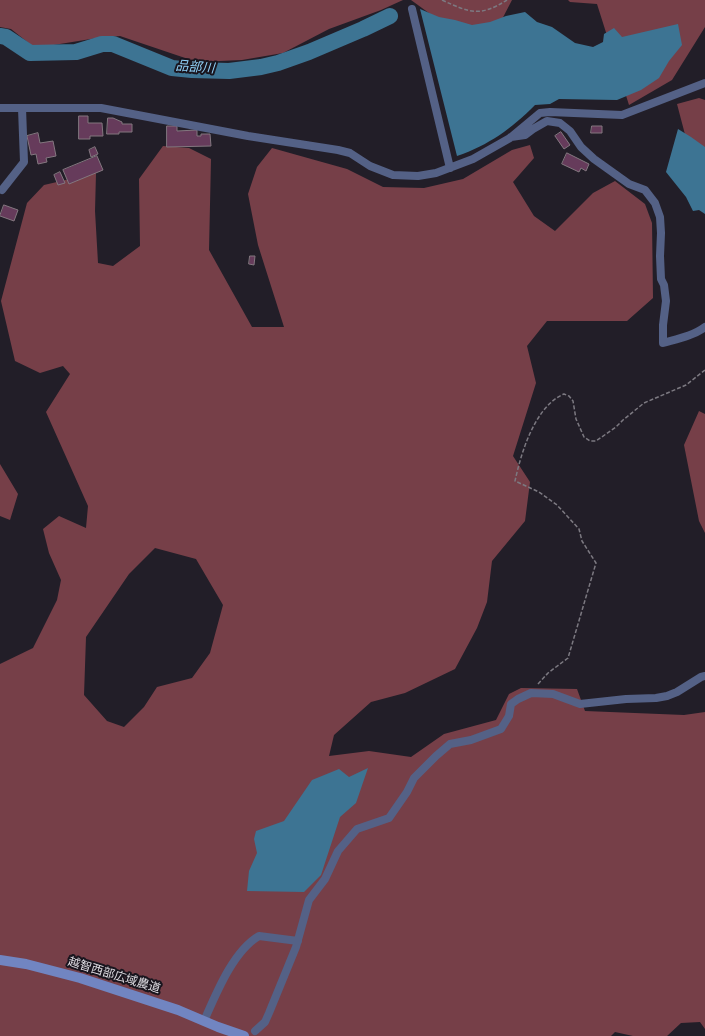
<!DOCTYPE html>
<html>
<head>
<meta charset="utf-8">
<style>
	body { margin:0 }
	canvas { display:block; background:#221e28 }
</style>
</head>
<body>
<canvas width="705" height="1036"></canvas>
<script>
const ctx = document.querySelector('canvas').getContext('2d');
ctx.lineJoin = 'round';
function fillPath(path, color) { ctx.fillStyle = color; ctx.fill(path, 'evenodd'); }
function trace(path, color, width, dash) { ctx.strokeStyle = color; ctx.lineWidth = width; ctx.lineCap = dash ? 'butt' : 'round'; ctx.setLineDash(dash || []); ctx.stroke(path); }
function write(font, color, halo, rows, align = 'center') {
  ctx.font = font + ' "Titillium Web","Noto Sans JP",sans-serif'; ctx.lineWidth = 4; ctx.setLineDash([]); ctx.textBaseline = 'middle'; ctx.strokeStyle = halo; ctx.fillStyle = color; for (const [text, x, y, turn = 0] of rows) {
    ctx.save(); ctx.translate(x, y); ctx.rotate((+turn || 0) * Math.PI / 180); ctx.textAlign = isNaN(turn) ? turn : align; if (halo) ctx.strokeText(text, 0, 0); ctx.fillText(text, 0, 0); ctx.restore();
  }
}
const forest = new Path2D(`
	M0,0h403l-22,10 -52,19 -46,24 -41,7 -45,2 -77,-26 -23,2 -62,10 -24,-19 -11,-2z
	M411,0h101l-14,27 -28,5 -37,-16z
	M568,0h137v27l-33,53 -43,25 -32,-101 -27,-2z
	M699,98l6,2v63l-18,-21 -10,-38z
	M530,145l4,13 -21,24 21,34 21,15 38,-38 22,-12 30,23 7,19 1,75 -26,23h-80l-20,25 9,37 -23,73 17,26 -5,39 -33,40 -5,41 -10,26 -22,41 -50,24 -34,9 -37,33 -5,21 40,-5 42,6 33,-23 52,-14 13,-26 12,-6 56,1 8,22 99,4 21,-3v317l-5,-7 -19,1 -14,13h-34l-18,-4 -4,4h-611v-372l33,-16 24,-48 4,-20 -12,-27 -6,-24 16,-13 27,12 2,-22 -42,-94 24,-38 -7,-8 -23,7 -25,-12 -14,-60 26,-98 17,-18 52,-12 -1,38 3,52 15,3 27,-20 -1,-67 24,-33 26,2 22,11 -2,91 43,77h32l-26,-82 -10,-51 9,-27 15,-19 75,21 36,18 41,1 39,-9 49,-29zM155,548l41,11 27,46 -13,48 -18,25 -35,9 -13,20 -20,20 -17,-6 -23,-26 2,-58 43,-63z
	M699,411l6,3v119l-6,-12 -15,-76z
	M0,464l18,30 -8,26 -10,-4z`);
const water = new Path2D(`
	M420,9l19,8 16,3 17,5 18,-3 16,-6 19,-4 12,10 15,5 23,16 18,4 10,-5 1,-8 10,-6 8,9 56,-13 4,21 -13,16 -10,17 -18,12 -24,10 -58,-1 -9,5 -15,1c-24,24 -46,40 -78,51z
	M678,129l13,8 14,10v67l-6,-4 -6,1 -7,-14 -20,-25z
	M368,768l-12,35 -16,14 -19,58 -17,17 -57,-1 2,-20 8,-18 -3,-14 2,-8 28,-10 28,-41 27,-11 10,8z`);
const river = new Path2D(`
	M0,36l6,1 24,16 46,-1 26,-8h11l59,24 20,2 37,1 32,-4 17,-4 31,-11 54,-23 27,-13`);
const building = new Path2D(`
	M79,116h9v7h14l1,13h-13v3h-11z
	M108,118h5l9,4v2h10v8h-13v2h-12z
	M167,126h10v5l20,-1v6h4v-2h9l1,12 -44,1z
	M592,126h10v7h-11z
	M561,132l9,13 -6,4 -9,-13z
	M38,133l2,10 13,-2 3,15 -10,2 1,4 -9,2 -2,-10 -5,1 -4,-19z
	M95,147l3,7 -7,3 -2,-7z
	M567,153l22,11 -3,7 -5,-3 -2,4 -17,-8z
	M97,156l6,14 -34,14 -6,-14z
	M60,172l5,11 -7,2 -4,-10z
	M4,205l14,5 -4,11 -14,-5z
	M250,256h5l-1,9 -5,-1z`);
const path = new Path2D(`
	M442,0c28,13 38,17 65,0
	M538,684l10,-11 20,-15 28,-95 -14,-22 -3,-12 -22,-24 -18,-13 -24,-11c6,-28 20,-75 49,-87l5,2 4,5 3,18 8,18 6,4h6l20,-14 7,-7 21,-17 42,-18 19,-15`);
const street = new Path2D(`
	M412,9l38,159
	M0,108h101l147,28 90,14 12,3 20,13 23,9 25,1 18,-3 37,-14 37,-21 30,-25 10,-1 72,3 83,-32
	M511,137l14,-2 8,-6 14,-8 13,2 10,8 11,16 13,12 35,25 16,6 10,13 5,14 1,16 -1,23 1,23 3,6 2,16 -3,24v18c14,-4 30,-7 42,-16
	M2,190l22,-28 -2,-54
	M204,1021c12,-27 29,-70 55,-85l39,5
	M255,1031l10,-9 4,-9 27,-66 13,-47 16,-21 13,-28 19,-22 32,-11 18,-26 7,-14 22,-22 14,-12 21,-4 30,-11 8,-13 2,-12 7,-5 13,-6 22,1 27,10 46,-5 30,-1 11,-2 10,-4 24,-15 4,-1`);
const secondary = new Path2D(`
	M0,960l26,4 54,14 98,32 40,17 26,9`);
const streetNames = [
	["越智西部広域農道",114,976,17]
];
const waterNames = [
	["品部川",195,68,4]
];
fillPath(forest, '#763f48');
fillPath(water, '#3d7493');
trace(river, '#3d7493', 16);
fillPath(building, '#663b5b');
trace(building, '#83777f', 1);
trace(path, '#7c7981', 1.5, [4, 2]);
trace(street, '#546186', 8);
trace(secondary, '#7185c1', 10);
write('12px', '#dfdde3', '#19151e', streetNames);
write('italic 13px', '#91d2f9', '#19151e', waterNames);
</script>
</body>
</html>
